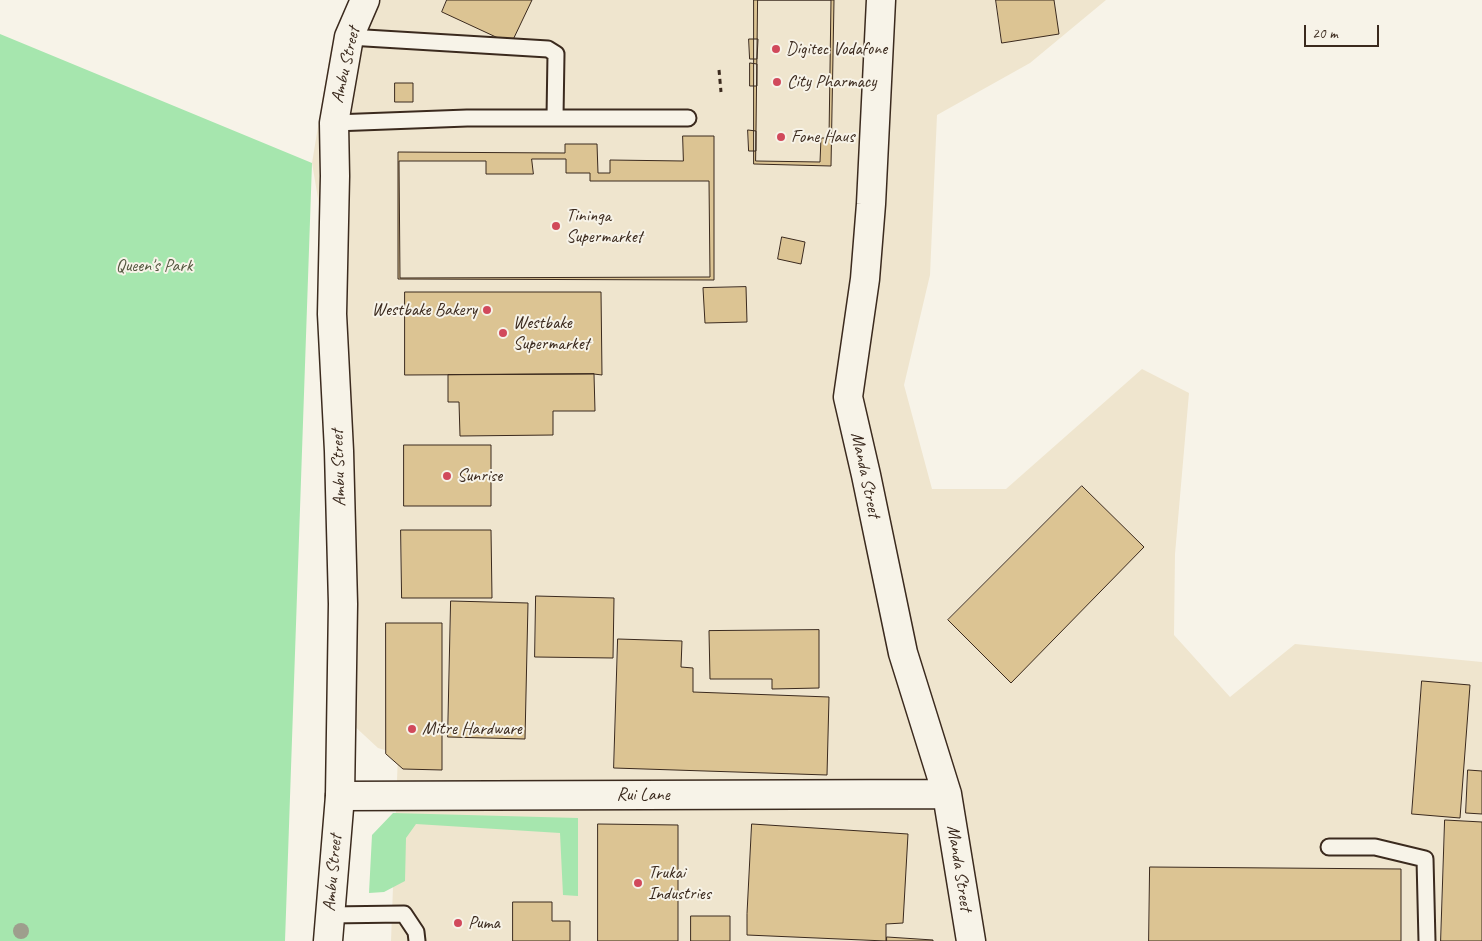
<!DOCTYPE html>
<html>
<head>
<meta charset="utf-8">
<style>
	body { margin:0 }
	#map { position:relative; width:1482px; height:941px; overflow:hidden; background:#f7f3e8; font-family:Caveat,sans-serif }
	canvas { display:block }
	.scale { position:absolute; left:1304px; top:25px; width:75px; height:22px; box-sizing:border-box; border:2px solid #3b2a1e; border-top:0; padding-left:6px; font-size:15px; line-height:18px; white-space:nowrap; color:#3b2a1e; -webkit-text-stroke:4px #f7f3e8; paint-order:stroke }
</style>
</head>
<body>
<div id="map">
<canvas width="1482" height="941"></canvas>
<div class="scale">20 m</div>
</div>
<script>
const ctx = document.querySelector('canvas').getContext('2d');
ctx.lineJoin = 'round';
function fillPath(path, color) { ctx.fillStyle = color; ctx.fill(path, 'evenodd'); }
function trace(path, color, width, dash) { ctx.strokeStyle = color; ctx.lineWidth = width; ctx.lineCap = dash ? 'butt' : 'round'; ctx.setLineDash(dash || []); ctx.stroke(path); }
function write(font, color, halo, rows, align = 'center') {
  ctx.font = font + ' Caveat,sans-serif'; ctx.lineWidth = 4; ctx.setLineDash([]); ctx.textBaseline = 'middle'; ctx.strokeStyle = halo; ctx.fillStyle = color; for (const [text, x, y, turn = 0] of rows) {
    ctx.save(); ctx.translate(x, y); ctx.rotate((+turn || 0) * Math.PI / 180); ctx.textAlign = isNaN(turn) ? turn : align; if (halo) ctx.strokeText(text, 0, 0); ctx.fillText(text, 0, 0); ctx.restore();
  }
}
const built = new Path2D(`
	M355,0h751l-76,63 -93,52 -7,160 -26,110 28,104h74l136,-120 47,24 -14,161 -1,81 56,62 65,-53 187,18v279h-1091l7,-187 -20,-6 -41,-38 -14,-482 -11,-65 19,-115z`);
const green = new Path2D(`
	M0,34l312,129 -27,778h-285z
	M393,813l185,5v78l-15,-1 -3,-62 -144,-9 -10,14 -1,43 -21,11 -15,1 3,-58z`);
const building = new Path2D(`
	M447,0h85l-21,44 -69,-32z
	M754,0h80l-3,166 -77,-2z
	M758,0h73l-2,138h-8l-1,24 -64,-1z
	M996,0h58l5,34 -57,9z
	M749,39h9l-1,20h-7z
	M750,63l7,1v22h-7z
	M395,83h18v19h-18z
	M748,130l8,1v20h-7z
	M683,136h31v144l-316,-1v-127l167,1v-9h32l1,29h12v-13l73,1z
	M532,159h34v14h24v8h119l1,96 -310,1 -1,-117h87v13h47z
	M782,237l23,5 -4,22 -23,-5z
	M746,287l1,35 -42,1 -2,-35z
	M405,292h196l1,83 -8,-1 -189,1z
	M594,374l1,37h-42v24l-93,1 -1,-34h-11v-27z
	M404,445h87v61h-87z
	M1082,486l62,61 -133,136 -63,-63z
	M401,530h90l1,68h-90z
	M536,596l78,2 -1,60 -78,-1z
	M451,601l77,2 -3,136 -77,-2z
	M386,623h56v147l-39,-1 -17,-15z
	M819,630v58l-47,1v-10h-62l-1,-48z
	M618,639l64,2 -1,26 12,1v24l136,5 -2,78 -213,-7z
	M1422,681l48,4 -10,133 -48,-4z
	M1468,770l14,1v43l-16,-1z
	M1445,820l37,2v119h-41z
	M598,824l80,1v116h-80z
	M752,824l156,10 -5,89 -17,1v17l-139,-6v-21z
	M1150,867l251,2v72h-252z
	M513,902h39v19h18v20h-57z
	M691,916h39v25h-39z
	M887,937l46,3v1h-46z`);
const path = new Path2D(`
	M719,70l2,22`);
const lane = new Path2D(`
	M349,37l199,12 8,5 -1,63
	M334,123l133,-5h221
	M1329,847h46l50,12 2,82
	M329,915l75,-1 12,18 1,9`);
const street = new Path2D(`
	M881,0l-10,204 -6,75 -17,118 18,78 37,178 44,141 24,147
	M340,796l607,-2`);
const secondary = new Path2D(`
	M328,941l12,-145 3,-192 -4,-153 -7,-137 3,-138 -1,-53 15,-86 16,-37`);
const trees = [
	[21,931]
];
const markers = [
	[776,49,5,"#d1495b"],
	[777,82,5,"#d1495b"],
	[781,137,5,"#d1495b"],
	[556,226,5,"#d1495b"],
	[487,310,5,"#d1495b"],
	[503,333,5,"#d1495b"],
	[447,476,5,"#d1495b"],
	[412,729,5,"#d1495b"],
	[638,883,5,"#d1495b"],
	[458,923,5,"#d1495b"]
];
const poiNames = [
	["Digitec Vodafone",786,49],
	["City Pharmacy",787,82],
	["Fone Haus",791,137],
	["Tininga",566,216],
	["Supermarket",566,237],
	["Westbake Bakery",477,310,"right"],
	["Westbake",513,323],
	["Supermarket",513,344],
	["Sunrise",457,476],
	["Mitre Hardware",422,729],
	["Trukai",648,873],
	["Industries",648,894],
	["Puma",468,923]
];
const streetNames = [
	["Ambu Street",346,65,-77],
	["Ambu Street",339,468,-92],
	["Manda Street",865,475,78],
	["Rui Lane",643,795],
	["Manda Street",959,868,81],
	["Ambu Street",333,873,-85]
];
const parkNames = [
	["Queen's Park",154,266]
];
fillPath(built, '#efe5ce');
fillPath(green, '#a6e6ae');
fillPath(building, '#dcc493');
trace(building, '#3b2a1e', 1);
trace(lane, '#3b2a1e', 19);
trace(street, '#3b2a1e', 31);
trace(secondary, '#3b2a1e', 31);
trace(path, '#3b2a1e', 3, [5, 4]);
trace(lane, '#f7f3e8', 15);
trace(street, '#f7f3e8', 28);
trace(secondary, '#f7f3e8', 28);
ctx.fillStyle = '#9e9e8d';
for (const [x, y] of trees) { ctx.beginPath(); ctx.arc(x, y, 8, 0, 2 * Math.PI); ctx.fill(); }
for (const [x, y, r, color] of markers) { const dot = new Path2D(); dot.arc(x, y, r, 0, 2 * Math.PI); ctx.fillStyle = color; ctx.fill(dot); trace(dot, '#f7f3e8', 2); }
write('18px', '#3b2a1e', '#f7f3e8', poiNames, 'left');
write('18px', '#3b2a1e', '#f7f3e8', streetNames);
write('18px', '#565942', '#f7f3e8', parkNames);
</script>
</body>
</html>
